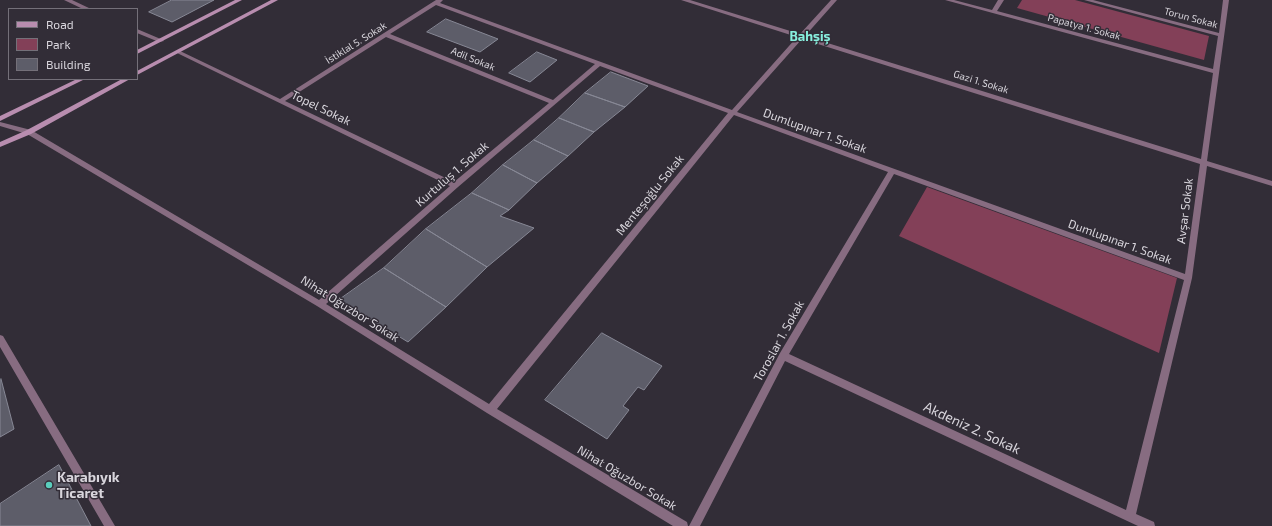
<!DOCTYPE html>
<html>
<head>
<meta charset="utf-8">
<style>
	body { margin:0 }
	#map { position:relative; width:1272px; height:526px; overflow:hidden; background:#322d37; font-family:"Exo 2",sans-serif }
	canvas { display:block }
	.legend { position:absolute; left:8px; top:8px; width:130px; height:72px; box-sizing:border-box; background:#322d37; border:1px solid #747079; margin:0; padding:5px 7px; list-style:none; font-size:12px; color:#d8d5dc }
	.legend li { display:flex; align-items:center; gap:8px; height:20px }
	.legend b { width:20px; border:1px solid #747079 }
</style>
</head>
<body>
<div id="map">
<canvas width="1272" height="526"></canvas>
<ul class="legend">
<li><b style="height:5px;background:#b88daf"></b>Road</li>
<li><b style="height:11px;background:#834058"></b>Park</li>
<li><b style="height:11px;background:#5d5d69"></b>Building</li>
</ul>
</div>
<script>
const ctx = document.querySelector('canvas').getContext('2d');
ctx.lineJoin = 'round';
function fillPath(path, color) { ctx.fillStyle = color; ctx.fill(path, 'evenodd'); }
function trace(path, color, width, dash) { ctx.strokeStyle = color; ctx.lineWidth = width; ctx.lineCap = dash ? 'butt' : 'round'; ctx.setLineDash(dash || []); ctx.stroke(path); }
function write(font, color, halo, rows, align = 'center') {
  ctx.font = font + ' "Exo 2",sans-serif'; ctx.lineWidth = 3; ctx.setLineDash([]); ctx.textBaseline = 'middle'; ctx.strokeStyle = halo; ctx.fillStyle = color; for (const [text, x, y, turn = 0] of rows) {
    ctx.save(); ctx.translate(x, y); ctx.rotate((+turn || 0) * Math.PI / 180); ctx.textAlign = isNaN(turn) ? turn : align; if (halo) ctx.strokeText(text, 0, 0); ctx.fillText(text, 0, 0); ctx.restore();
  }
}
const green = new Path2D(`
	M1022,0h53l134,36 -5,24 -187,-52z
	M927,187l250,91 -18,75 -260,-117z`);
const building = new Path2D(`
	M172,0h42l-42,22 -23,-10z
	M446,19l52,20 -18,13 -53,-20z
	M537,52l20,8 -27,22 -21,-9z
	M611,72l37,14 -23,21 -40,-14z
	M585,93l40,14 -31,25 -35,-14z
	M559,118l35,14 -26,24 -34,-16z
	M534,140l34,16 -31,27 -34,-18z
	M503,165l34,18 -28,27 -37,-17z
	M472,193l37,17 -9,6 34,12 -47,39 -61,-38z
	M426,229l61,38 -41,40 -62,-39z
	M384,268l62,39 -38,35 -69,-42z
	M602,333l60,33 -18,24 -6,-3 -15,19 6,4 -22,29 -62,-39z
	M1,379l13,50 -14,8v-57z
	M59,465l32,61h-91v-22z`);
const street = new Path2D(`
	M64,0h8l19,9h-8z
	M436,0h7l-3,3 292,107 65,-73 -116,-37h9l110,34 31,-34h6l-32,36 396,123 12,-86 -268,-73h9l38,10 6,-10h6l-7,11 216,58 5,-33 -134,-36h9l126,33 4,-33h6l-22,161 65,20v5l-65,-20 -15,112 -56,236 18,8 1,4h-17l-353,-165 -85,165h-11l91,-173 108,-181 -154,-57 -237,294 190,113 1,4h-15l-186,-113 -170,-107 -290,-172 -27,-8v-4l31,8 288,170 131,-114 -275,-134 3,-2 2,1 100,48zM436,5l159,59 -42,36 -163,-66zM386,37l163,66 -95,79 -169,-81zM802,39l398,125 -15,110 -448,-162zM600,66l128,47 -239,291 -163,-100 132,-117zM894,174l290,106 -58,230 -337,-156z
	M137,29l26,11 1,1 -5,1 -22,-9z
	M0,335l3,1 112,190h-11l-104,-179z`);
const secondary = new Path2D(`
	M235,0h7l-105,54v-4z
	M271,0h7l-141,75v-4z
	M77,79h8l-85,42v-5z
	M122,79h8l-99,55 -31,13v-5l27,-12z`);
const markers = [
	[49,485,4,"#5acebd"]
];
const farStreetnames = [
	["Torun Sokak",1191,18,15],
	["Papatya 1. Sokak",1084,27,15],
	["İstiklal 5. Sokak",356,43,-32],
	["Adil Sokak",473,59,22],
	["Gazi 1. Sokak",981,82,17]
];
const streetNames = [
	["Topel Sokak",321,108,26],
	["Dumlupınar 1. Sokak",815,131,20],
	["Kurtuluş 1. Sokak",452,174,-41],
	["Menteşoğlu Sokak",650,195,-51],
	["Avşar Sokak",1185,211,-83],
	["Dumlupınar 1. Sokak",1120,242,20],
	["Nihat Oğuzbor Sokak",350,309,32],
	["Toroslar 1. Sokak",779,341,-61],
	["Nihat Oğuzbor Sokak",627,478,31]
];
const farDistrictnames = [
	["Bahşiş",810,37]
];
const nearStreetnames = [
	["Akdeniz 2. Sokak",972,428,25]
];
const nearPoinames = [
	["Karabıyık",57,477],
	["Ticaret",57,493]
];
fillPath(green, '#834058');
fillPath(building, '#5d5d69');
trace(building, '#878895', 1);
fillPath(street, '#876c81');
fillPath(secondary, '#b88daf');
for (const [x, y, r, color] of markers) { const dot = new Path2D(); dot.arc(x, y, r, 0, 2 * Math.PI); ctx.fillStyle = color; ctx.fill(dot); trace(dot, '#322d37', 1.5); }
write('10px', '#d8d5dc', '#322d37', farStreetnames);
write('12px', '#d8d5dc', '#322d37', streetNames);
write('bold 13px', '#88efde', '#322d37', farDistrictnames);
write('14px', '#d8d5dc', '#322d37', nearStreetnames);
write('bold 14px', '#d8d5dc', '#322d37', nearPoinames, 'left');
</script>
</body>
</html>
